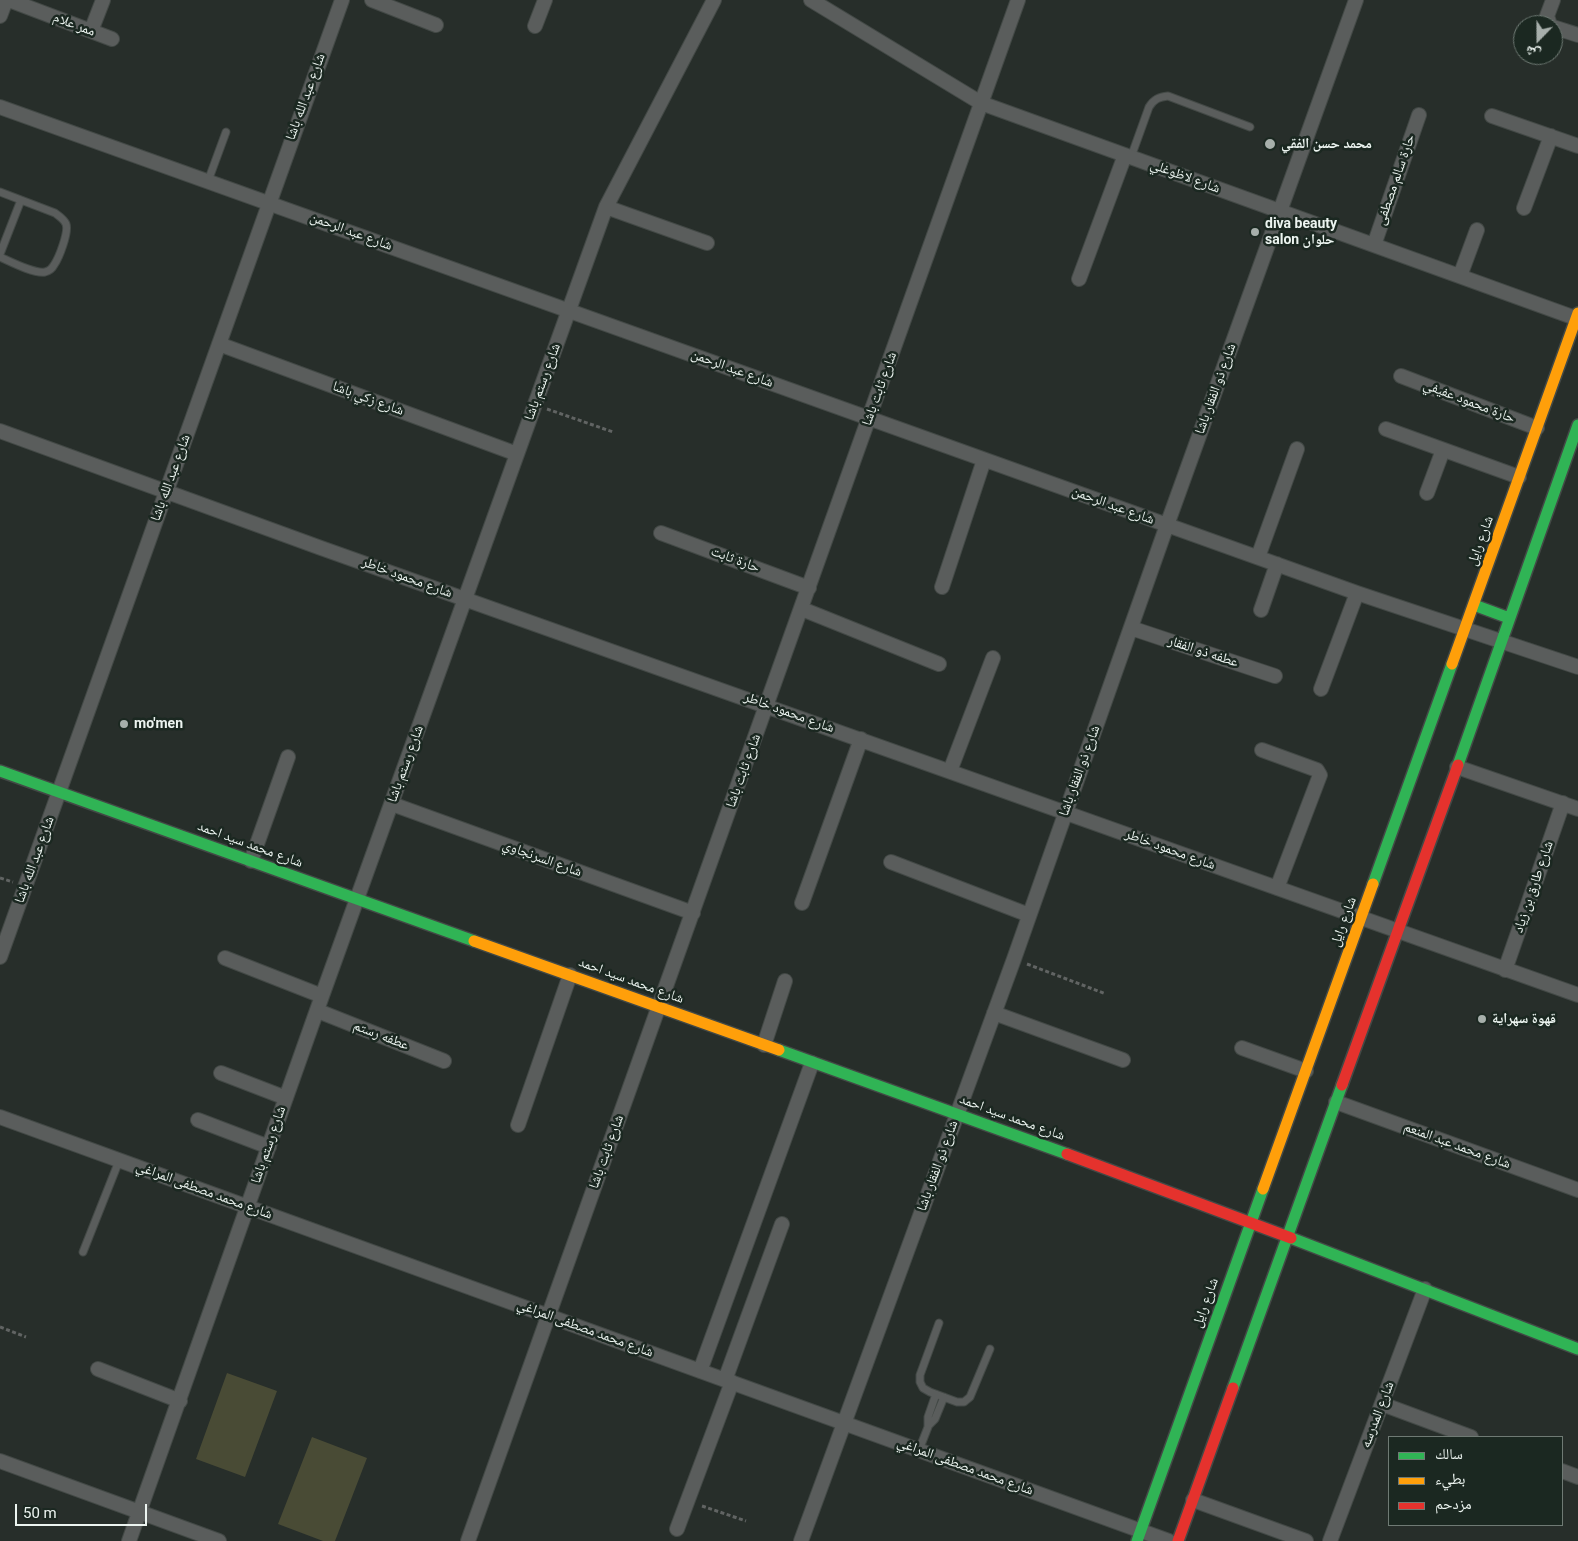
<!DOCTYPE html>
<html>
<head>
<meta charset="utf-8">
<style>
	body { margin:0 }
	#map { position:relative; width:1578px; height:1541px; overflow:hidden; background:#272e2a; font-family:Roboto,"Noto Naskh Arabic",sans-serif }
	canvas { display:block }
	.legend { position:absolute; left:1388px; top:1436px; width:175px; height:90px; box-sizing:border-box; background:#1b2821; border:1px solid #6f7a74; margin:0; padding:6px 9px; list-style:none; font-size:15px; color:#ecf4f0 }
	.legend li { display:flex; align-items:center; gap:10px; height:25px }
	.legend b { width:25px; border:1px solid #6f7a74 }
	.north { position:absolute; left:1513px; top:15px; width:50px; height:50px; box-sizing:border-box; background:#1b2821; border:1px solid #6f7a74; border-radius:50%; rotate:202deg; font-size:14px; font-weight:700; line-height:20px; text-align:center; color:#ecf4f0 }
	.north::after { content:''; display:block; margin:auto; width:18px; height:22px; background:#a7afab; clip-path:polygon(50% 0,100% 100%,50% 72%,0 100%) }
	.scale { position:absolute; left:15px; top:1504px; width:132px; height:22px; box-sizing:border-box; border:2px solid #ecf4f0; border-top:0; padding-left:6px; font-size:15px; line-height:18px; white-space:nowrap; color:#ecf4f0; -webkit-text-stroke:4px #1b2821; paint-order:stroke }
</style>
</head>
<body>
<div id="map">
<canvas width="1578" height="1541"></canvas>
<ul class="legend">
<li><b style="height:6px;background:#30b455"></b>سالك</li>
<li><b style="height:6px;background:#ff9f0a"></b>بطيء</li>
<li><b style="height:6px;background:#e5322d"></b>مزدحم</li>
</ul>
<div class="north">ش</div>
<div class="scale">50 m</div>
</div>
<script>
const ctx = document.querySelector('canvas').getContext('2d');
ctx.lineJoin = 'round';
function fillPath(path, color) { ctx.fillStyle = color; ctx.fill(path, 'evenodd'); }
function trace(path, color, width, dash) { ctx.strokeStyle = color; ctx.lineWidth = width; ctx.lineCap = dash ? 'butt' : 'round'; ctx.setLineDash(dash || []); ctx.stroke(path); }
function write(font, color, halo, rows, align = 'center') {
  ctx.font = font + ' Roboto,"Noto Naskh Arabic",sans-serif'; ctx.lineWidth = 5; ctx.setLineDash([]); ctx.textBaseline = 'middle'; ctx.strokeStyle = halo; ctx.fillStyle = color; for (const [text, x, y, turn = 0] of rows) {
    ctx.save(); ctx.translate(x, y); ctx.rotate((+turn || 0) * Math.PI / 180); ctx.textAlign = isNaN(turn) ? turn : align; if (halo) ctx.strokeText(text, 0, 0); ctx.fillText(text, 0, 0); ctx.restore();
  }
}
const green = new Path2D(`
	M227,1373l50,18 -32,86 -49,-18z
	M312,1437l55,21 -32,83h-12l-45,-17z`);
const path = new Path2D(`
	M547,409l66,23
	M0,878l13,4
	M1027,964l79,30
	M0,1327l26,10
	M702,1506l44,15`);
const lane = new Path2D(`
	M1131,157l18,-50c5,-8 10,-10 19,-11l82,31
	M208,181l18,-49
	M0,192l55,21c4,3 9,6 11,11 3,8 -7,34 -12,41 -2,4 -5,6 -9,7 -11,2 -34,-10 -45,-15
	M0,254l21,-54
	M83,1252l36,-91
	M939,1323l-19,52v7l3,6 7,4 27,10h7l6,-5 20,-48
	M929,1425l6,-6 9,-22
	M919,1450l9,-23v-10l8,-23`);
const street = new Path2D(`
	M9,0l103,39
	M372,0l64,25
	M811,0l170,103 597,216
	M0,16l6,-16
	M1550,25l-3,-9 6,-16
	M535,26l10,-26
	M1553,27l25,8
	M91,31l12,-31
	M0,107l1357,486 221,74
	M1492,116l86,30
	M606,207l101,36
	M1524,208l27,-72
	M1374,245l45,-130
	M1460,276l17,-46
	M1079,279l46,-124
	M219,344l298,110
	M1401,376l136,52
	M1386,429l133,48
	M0,431l321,117 1257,447
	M1427,493l16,-43
	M661,533l148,55
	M1258,557l39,-108
	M942,587l42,-127
	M802,609l137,55
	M1261,610l16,-46
	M1131,628l144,48
	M1321,689l36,-96
	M1262,750l55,20 3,5 -43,113
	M1457,767l121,42
	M950,771l43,-113
	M392,804l301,109
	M251,861l37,-104
	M891,862l138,53
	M802,903l59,-164
	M0,957l342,-957
	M225,958l97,38
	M1505,970l58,-167
	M318,1011l126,50
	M994,1013l129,47
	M764,1045l21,-64
	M1242,1048l64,23
	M221,1073l65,25
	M1336,1102l242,88
	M0,1117l1169,424
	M198,1120l71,27
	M518,1125l52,-150
	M98,1369l82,32
	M700,1371l112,-308
	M725,1380l57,-156
	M1382,1404l89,33
	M0,1461l219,80
	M1562,1471l16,6
	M1193,1500l113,41
	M677,1529l55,-147
	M129,1541l193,-545 284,-789 108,-207
	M468,1541l550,-1541
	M801,1541l213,-582 153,-434 189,-525
	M1330,1541l95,-252`);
const fast = new Path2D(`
	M1474,605l35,13
	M1458,765l120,-340
	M0,771l474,170
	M1373,884l79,-220
	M779,1050l288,104
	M1291,1238l287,111
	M1233,1388l109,-303
	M1137,1541l126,-352`);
const slow = new Path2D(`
	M1452,664l126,-351
	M474,941l305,109
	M1263,1189l110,-305`);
const jam = new Path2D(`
	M1342,1085l116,-320
	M1067,1154l224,84
	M1178,1541l55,-153`);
const markers = [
	[1270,144,6,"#a7afab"],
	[1255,232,5,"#a7afab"],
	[124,724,5,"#a7afab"],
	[1482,1019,5,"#a7afab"]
];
const streetNames = [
	["ممر علام",74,25,21],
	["شارع عبد الله باشا",306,97,-70],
	["شارع لاظوغلي",1185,177,20],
	["حارة سالم مصطفى",1396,180,-71],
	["شارع عبد الرحمن",351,232,20],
	["شارع عبد الرحمن",732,369,20],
	["شارع رستم باشا",543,382,-70],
	["شارع ثابت باشا",880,389,-70],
	["شارع ذو الفقار باشا",1216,389,-70],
	["شارع زكي باشا",368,399,20],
	["حارة محمود عفيفي",1469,402,21],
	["شارع عبد الله باشا",171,478,-70],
	["شارع عبد الرحمن",1113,506,20],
	["شارع رايل",1481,541,-70],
	["حارة ثابت",735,560,20],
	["شارع محمود خاطر",407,578,20],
	["عطفه ذو الفقار",1203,652,18],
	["شارع محمود خاطر",789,713,20],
	["شارع رستم باشا",406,764,-70],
	["شارع ثابت باشا",744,771,-70],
	["شارع ذو الفقار باشا",1080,771,-70],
	["شارع محمد سيد احمد",250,845,20],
	["شارع محمود خاطر",1170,850,20],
	["شارع السرنجاوي",542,859,20],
	["شارع عبد الله باشا",35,860,-70],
	["شارع طارق بن زياد",1534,887,-71],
	["شارع رايل",1344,922,-70],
	["شارع محمد سيد احمد",631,981,20],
	["عطفه رستم",381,1036,21],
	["شارع محمد سيد احمد",1012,1118,20],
	["شارع رستم باشا",269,1145,-71],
	["شارع محمد عبد المنعم",1457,1146,20],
	["شارع ثابت باشا",607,1152,-70],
	["شارع ذو الفقار باشا",938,1166,-70],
	["شارع محمد مصطفى المراغي",204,1191,20],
	["شارع رايل",1206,1303,-70],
	["شارع محمد مصطفى المراغي",585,1329,20],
	["شارع المدرسه",1378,1415,-69],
	["شارع محمد مصطفى المراغي",965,1467,20]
];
const poiNames = [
	["محمد حسن الفقي",1281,144],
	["diva beauty",1265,224],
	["salon حلوان",1265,240],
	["mo'men",134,724],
	["قهوة سهراية",1492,1019]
];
fillPath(green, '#494b35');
trace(lane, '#434946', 9);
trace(street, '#434946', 16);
trace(fast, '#434946', 14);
trace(slow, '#434946', 14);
trace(jam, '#434946', 14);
trace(path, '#616463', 3, [4, 2.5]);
trace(lane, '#5a5d5c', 7);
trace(street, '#5a5d5c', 14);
trace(fast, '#30b455', 11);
trace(slow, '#ff9f0a', 11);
trace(jam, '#e5322d', 11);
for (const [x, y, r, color] of markers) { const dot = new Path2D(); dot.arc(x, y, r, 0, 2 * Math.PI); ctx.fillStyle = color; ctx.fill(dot); trace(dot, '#1b2821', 2); }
write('14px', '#ecf4f0', '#1b2821', streetNames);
write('bold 14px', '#ecf4f0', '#1b2821', poiNames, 'left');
</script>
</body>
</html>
